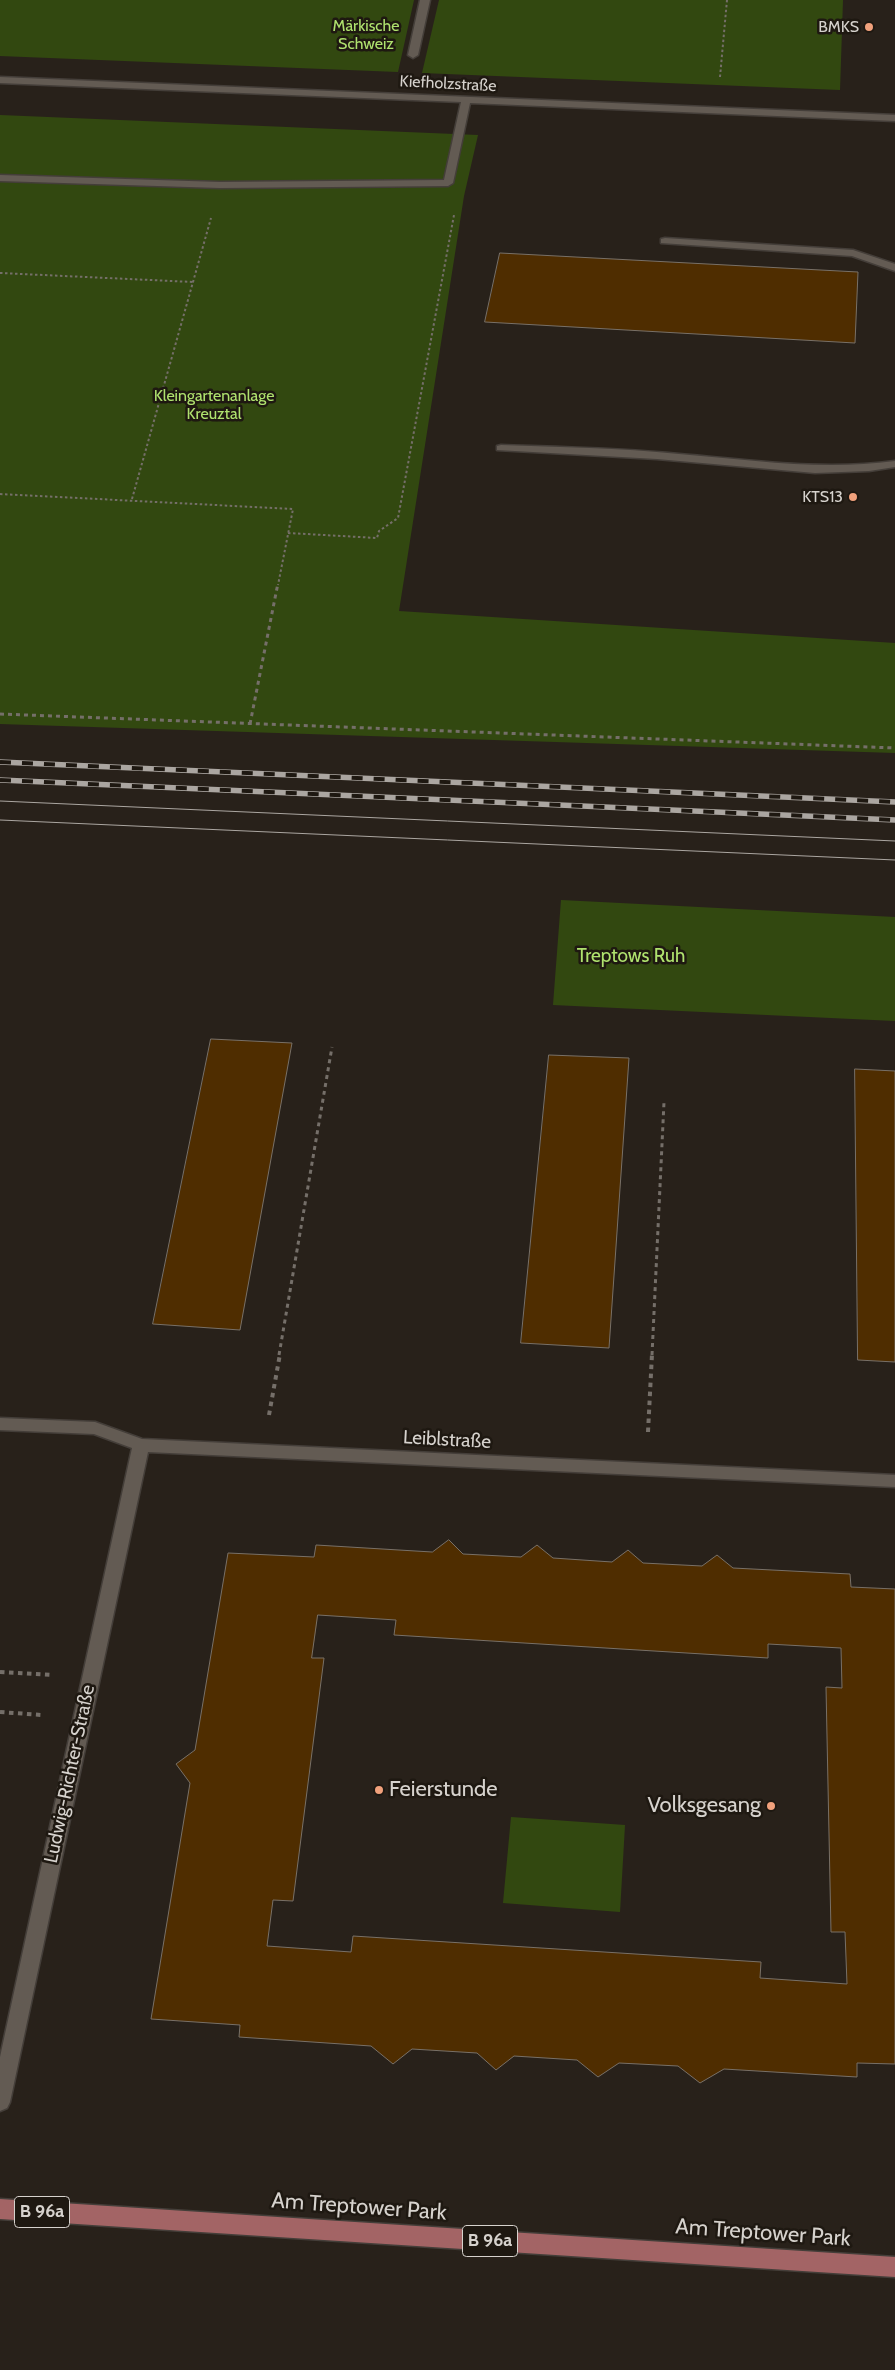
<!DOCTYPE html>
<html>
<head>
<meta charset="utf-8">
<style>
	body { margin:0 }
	canvas { display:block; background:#28211a }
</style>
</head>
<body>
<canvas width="895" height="2370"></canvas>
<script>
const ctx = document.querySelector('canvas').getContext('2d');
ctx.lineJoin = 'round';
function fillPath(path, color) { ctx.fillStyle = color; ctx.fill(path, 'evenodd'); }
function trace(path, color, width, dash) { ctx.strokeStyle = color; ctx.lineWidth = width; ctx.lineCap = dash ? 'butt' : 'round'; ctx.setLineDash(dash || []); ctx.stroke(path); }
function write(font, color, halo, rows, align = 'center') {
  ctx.font = font + ' Cabin,sans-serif'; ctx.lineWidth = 5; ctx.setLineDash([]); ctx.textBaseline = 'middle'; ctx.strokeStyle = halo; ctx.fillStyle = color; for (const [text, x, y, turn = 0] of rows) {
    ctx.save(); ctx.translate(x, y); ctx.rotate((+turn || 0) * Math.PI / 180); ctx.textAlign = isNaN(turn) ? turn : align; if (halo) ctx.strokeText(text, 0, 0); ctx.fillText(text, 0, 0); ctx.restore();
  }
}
const green = new Path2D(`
	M0,0h414l-16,72 -398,-16z
	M439,0h404l-3,90 -418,-17z
	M0,115l478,20 -14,61 -65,415 496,32v110l-895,-29z
	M561,900l334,17v104l-342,-16z
	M511,1817l114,8 -5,87 -117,-9z`);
const building = new Path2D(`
	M500,253l358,19 -3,71 -370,-21z
	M211,1039l81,4 -52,287 -87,-6z
	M549,1055l80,3 -20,290 -88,-5z
	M855,1069l40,2v291l-37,-2z
	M449,1540l14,14 58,3 16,-12 16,13 59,4 16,-12 15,13 59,3 15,-11 16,13 117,6 1,13 44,2v475l-38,-1v14l-133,-8 -24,14 -22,-17 -59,-3 -21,14 -21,-17 -63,-4 -18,14 -19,-17 -65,-4 -19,15 -22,-18 -132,-9 1,-12 -89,-6 39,-236 -14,-19 19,-14 33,-197 86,4 2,-12 116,7zM318,1615l78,5 -2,15 374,23v-14l73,4 1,40 -16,-1 5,245h14l2,52 -87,-6 1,-16 -408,-26 -2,16 -84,-6 6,-46 20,1 31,-243h-12z`);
const pathFar2 = new Path2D(`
	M720,77l7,-77
	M0,273l193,9
	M0,494l293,15 -15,76
	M132,499l79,-281
	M288,533l89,5 2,-7 19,-13 56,-303`);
const pathFar1 = new Path2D(`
	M0,714l895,34
	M250,724l28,-141
	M279,1355l53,-308
	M652,1355l12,-253`);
const path = new Path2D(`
	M269,1415l11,-61
	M648,1432l4,-78
	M0,1672l52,3
	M0,1712l42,3`);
const minor = new Path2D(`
	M420,0h10l-12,55 -5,3 -5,-3z
	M0,77l895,38v6l-425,-18 -17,80 -5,3 -228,2 -220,-7v-6l220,7 224,-2 17,-78 -461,-19z
	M665,238l188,12 42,14v7l-43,-15 -191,-13v-4z
	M501,445c59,2 119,3 178,9 73,6 143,17 216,7v6l-26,4 -54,2 -158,-14 -160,-9v-4z
	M0,1418l95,4 47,17 753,36v12l-747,-35 -138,650 -3,6 -7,3v-54l132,-609 -38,-14 -94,-4z`);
const major = new Path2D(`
	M0,2199l895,58v20l-895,-58z`);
const tram = new Path2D(`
	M0,801l895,40
	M0,820l895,40`);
const rail = new Path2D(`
	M0,762l895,40
	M0,780l895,40`);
const markers = [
	[869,27,5,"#f1a17c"],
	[853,497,5,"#f1a17c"],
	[379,1790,5,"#f1a17c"],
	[771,1806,5,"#f1a17c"]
];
const farParknames = [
	["Märkische",366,26],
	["Schweiz",366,44],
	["Kleingartenanlage",214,396],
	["Kreuztal",214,414]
];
const farPoinames = [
	["BMKS",859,27],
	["KTS13",843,497]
];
const farStreetnames = [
	["Kiefholzstraße",448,84,3]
];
const shields = [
	[42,2212,55],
	[490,2241,55]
];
const shieldNames = [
	["B 96a",42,2212],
	["B 96a",490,2241]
];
const parkNames = [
	["Treptows Ruh",631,956]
];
const streetNames = [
	["Leiblstraße",447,1440,3],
	["Ludwig-Richter-Straße",70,1774,-78]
];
const nearPoinames = [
	["Feierstunde",389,1790],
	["Volksgesang",761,1806,"right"]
];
const nearStreetnames = [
	["Am Treptower Park",359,2207,4],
	["Am Treptower Park",763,2233,4]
];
fillPath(green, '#324810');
fillPath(building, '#4f2d00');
trace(building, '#787067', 1);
trace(minor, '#443e39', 3);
trace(major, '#443e39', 3);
trace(pathFar2, '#756f69', 2, [2.5, 2.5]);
trace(pathFar1, '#756f69', 3, [4, 4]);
trace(path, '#756f69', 4, [4.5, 4.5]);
fillPath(minor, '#635b53');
fillPath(major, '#a36465');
trace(tram, '#aba6a1', 1);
trace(rail, '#aba6a1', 5.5);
trace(rail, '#1e1811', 4, [11]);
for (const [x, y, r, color] of markers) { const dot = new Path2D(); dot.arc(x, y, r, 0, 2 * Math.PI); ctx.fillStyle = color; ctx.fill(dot); trace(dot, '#1e1811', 2); }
write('16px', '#afe26e', '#1e1811', farParknames);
write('16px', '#d6d2cd', '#1e1811', farPoinames, 'right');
write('16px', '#d6d2cd', '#1e1811', farStreetnames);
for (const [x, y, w] of shields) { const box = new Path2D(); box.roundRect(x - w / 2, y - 15.5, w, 31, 4); ctx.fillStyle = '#1e1811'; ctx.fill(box); trace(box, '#d6d2cd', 1); }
write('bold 18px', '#d6d2cd', null, shieldNames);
write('19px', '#afe26e', '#1e1811', parkNames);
write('19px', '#d6d2cd', '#1e1811', streetNames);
write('22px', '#d6d2cd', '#1e1811', nearPoinames, 'left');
write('22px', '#d6d2cd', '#1e1811', nearStreetnames);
</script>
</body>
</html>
